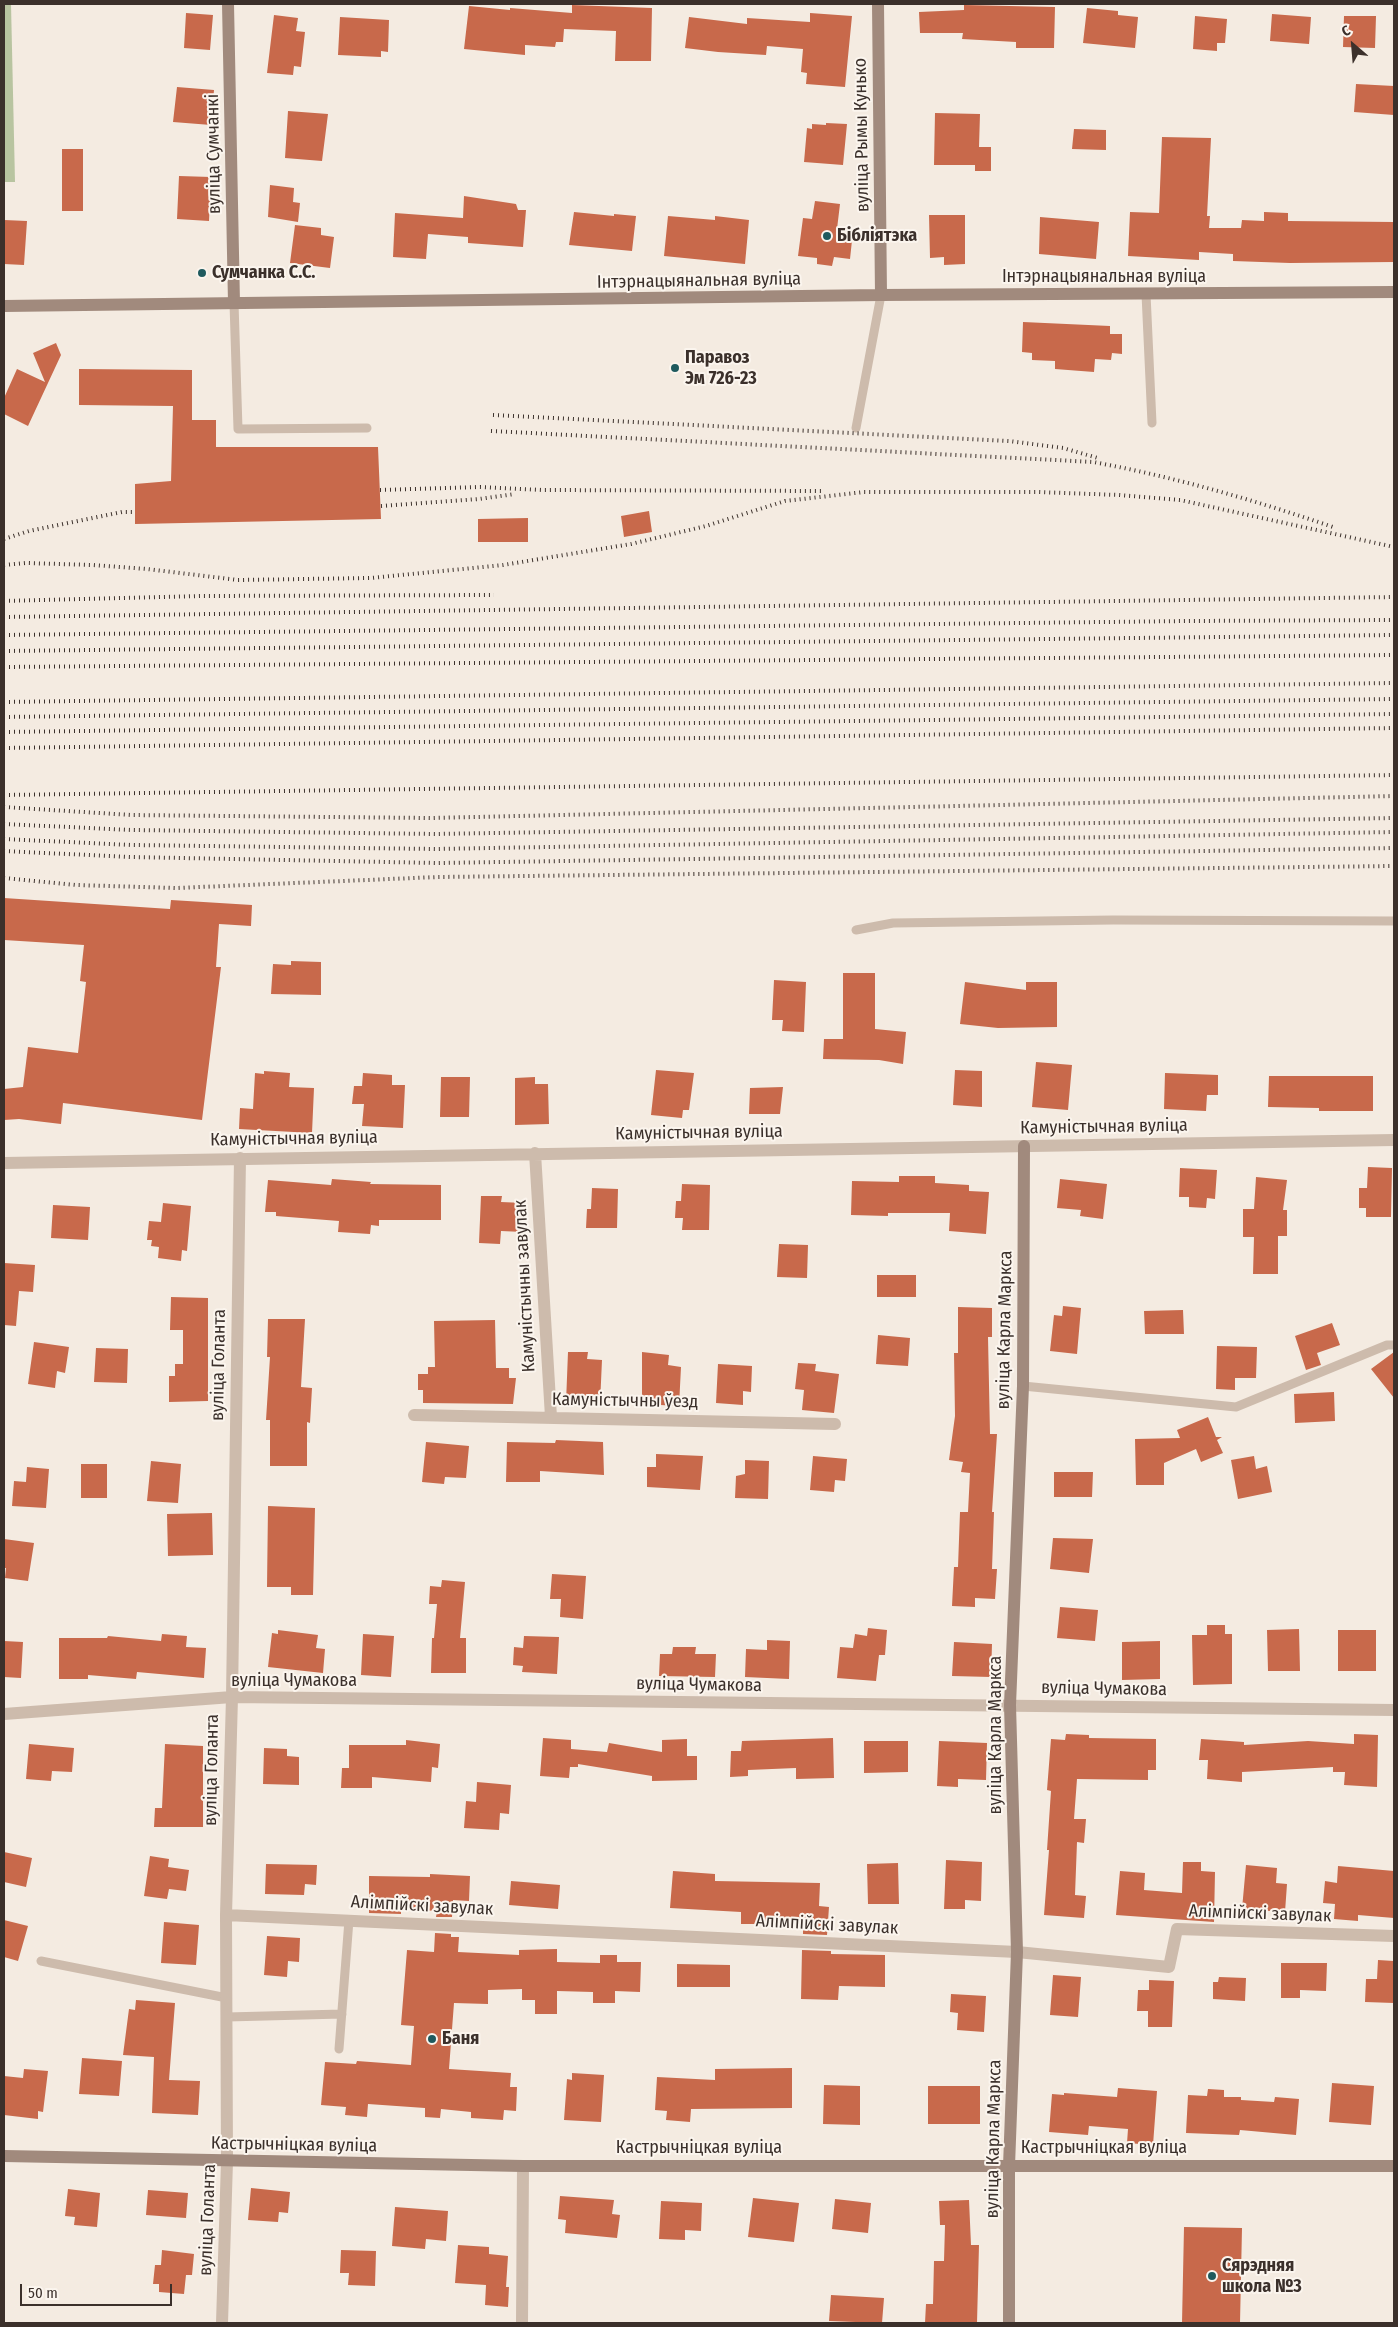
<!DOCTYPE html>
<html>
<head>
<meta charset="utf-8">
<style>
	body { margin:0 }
	#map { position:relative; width:1398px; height:2327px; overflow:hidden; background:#f4ebe1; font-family:"Fira Sans Condensed",sans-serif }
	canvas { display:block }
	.frame { position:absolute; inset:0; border:5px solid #3b302b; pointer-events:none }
	.north { position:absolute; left:1328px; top:20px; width:50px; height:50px; -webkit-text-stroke:4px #fbf5ee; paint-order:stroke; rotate:333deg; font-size:14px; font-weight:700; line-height:20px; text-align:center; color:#3b302b }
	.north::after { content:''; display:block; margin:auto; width:18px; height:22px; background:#3b302b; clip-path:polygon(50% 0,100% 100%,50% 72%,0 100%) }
	.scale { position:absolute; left:20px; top:2284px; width:152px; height:22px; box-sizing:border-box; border:2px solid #3b302b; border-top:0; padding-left:6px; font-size:15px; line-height:18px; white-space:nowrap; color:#3b302b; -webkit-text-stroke:4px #fbf5ee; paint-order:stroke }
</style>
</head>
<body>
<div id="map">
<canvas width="1398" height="2327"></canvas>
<div class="frame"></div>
<div class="north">С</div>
<div class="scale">50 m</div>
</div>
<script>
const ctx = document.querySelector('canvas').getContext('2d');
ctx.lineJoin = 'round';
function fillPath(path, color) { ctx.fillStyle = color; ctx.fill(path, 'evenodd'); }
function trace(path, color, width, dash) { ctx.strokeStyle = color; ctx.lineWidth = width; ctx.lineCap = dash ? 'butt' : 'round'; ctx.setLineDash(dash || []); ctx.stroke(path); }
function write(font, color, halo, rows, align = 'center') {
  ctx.font = font + ' "Fira Sans Condensed",sans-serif'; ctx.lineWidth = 4; ctx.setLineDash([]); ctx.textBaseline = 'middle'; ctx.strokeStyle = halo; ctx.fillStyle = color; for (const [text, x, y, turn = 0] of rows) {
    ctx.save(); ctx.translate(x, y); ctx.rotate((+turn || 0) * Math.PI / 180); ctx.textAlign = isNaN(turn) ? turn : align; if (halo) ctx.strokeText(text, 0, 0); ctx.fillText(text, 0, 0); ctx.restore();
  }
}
const green = new Path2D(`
	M4,4h7l4,178h-11z`);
const building = new Path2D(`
	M572,5l80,3 -1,53h-36l1,-30 -52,-2 -1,13h-7l-1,5 -30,-2v10l-61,-6 5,-43 41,4v-2l62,5z
	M964,5l91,2 -1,41h-38v-6l-54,-3 1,-6h-43l-1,-21 45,-2z
	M1087,8l31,3v4l20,2 -3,31 -52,-5z
	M186,13l27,2 -3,35 -26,-2z
	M810,13l42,3 -7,71 -39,-3 1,-11 -6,-1 2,-23 -36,-3 -1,9 -48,-3 -33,-4 4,-31 58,7v-6l63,4z
	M1272,14l39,3 -2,27 -39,-3z
	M274,15l24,3 -2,13 9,1 -4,35 -7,-1 -1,9 -26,-2z
	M1195,16l32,3 -2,24h-8v8l-24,-2z
	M1344,16h32l-1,32 -32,-1z
	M340,17l49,3 -1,32 -7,-1v6l-43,-2z
	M1356,84l38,2v29l-40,-3z
	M177,87l37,3 -3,35 -38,-3z
	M288,111l40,3 -6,47 -37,-3z
	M935,113l45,1 -1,33h12v24h-16v-6h-41z
	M826,123l21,1 -4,41 -39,-3 3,-34 5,1v-5l14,1z
	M1074,129l32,1v20l-34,-1z
	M1162,137l49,1 -4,78h3l-1,12h32l1,-8 22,1v-9l24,1v8l106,1v40l-104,1 -57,-2v-7l-34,-2v8l-71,-4 2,-44 29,1z
	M62,149h21v62h-21z
	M179,176l32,1 -2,44 -32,-2z
	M270,185l24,3 -1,14 7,1 -2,19 -30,-5z
	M464,196l52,8 2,6h8l-3,37 -55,-4v-6l-40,-3 -2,25 -33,-2 2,-44 68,5z
	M815,201l25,3 -3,25 16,2 -3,28 -16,-2 -2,9 -15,-2v-6l-19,-2 5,-38 9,1z
	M574,212l40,4v-2l22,2 -4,35 -63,-6z
	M929,215h36v49l-21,1v-8l-14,1z
	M668,216l47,4v-4l34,4 -4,44 -81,-8z
	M1040,217l59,5 -3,37 -57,-5z
	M4,220l23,1 -3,44 -20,-1z
	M295,225l26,3v7l13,2 -4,31 -40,-5z
	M1023,322l87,4v8h12v20l-10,-1 -1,7 -16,-1 -1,13 -39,-3v-8l-23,-1v-7l-10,-1z
	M56,343l5,12 -33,71 -24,-12v-16l13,-29 28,13 -12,-29z
	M79,369l113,1v50h24v27h162l3,72 -246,5v-40l36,-3 2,-75 -94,-1z
	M649,511l3,21 -28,5 -3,-21z
	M528,518v24h-50v-23z
	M4,898l166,11 1,-9 81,5 -1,21 -32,-2 -3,43h5l-19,153 -139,-17 -2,21 -42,-5 -15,1v-31l19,-2 5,-40 50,6 8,-71 -6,-1 4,-36 -80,-5z
	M291,961l30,1v33l-50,-1 2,-30 18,1z
	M843,973h32v56l31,3 -3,32 -24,-4 -56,-1 1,-20h19z
	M774,980l32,2 -2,50 -22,-1 1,-11h-11z
	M965,982l61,8v-8h31v45l-59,1 -38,-4z
	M1036,1062l36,3 -4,45 -36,-3z
	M656,1070l38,3 -5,37h-6l-1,8 -31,-3z
	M955,1070l27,1v36l-29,-2z
	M264,1071l26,2 -1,14 25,1 -2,45 -73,-4 1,-21 13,1 2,-36 9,1z
	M363,1073l29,2v10h13l-2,43 -41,-2 2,-22h-12l2,-18h8z
	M1165,1073l53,2v20h-11l-1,16 -42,-2z
	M1269,1076h104v35h-54v-3l-51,-1z
	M441,1077h29l-1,40h-29z
	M535,1077v7h13l1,40 -34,1v-47z
	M783,1087l-3,27h-31l1,-26z
	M1368,1167l24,1 -1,49h-25v-9h-7v-20h8z
	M1180,1168l37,2 -2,29 -8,-1 -1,10 -17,-1v-10h-10z
	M899,1176h36v7l34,2v6l20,1 -3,42 -37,-3 1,-18h-62v3l-37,-1 1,-34 47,1z
	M1256,1177l31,3 -4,30h4v26h-9v38h-25l1,-37h-11v-28h11z
	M332,1179l39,3 -1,2 71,1v35h-62v6l-8,-1 -1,9 -32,-2 1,-11 -63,-5v-4h-11l3,-32 63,5z
	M1060,1179l47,5 -4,35 -23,-3 1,-6 -24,-2z
	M682,1184l28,1 -1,45h-27l1,-12h-8l1,-17h5z
	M592,1188l26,1 -1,39h-31l1,-19h4z
	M481,1196h21l-1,6 23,1 -1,29 -22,-1 -1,13 -21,-1z
	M163,1203l28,3 -4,45 -5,-1 -1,11 -23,-3 1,-11 -8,-1 1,-6h-5l2,-19 12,1z
	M53,1205l37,2 -2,33 -37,-2z
	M779,1244l29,1 -1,33 -30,-1z
	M4,1263l31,2 -2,27 -14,-1 -3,35 -12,-1z
	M877,1275h39v22h-39z
	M171,1297l37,1v103l-39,1v-26h6v-12h8v-34h-13z
	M1063,1306l18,2 -4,46 -27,-3 4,-36 8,1z
	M958,1307l34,1v29h-4l2,97h7l-5,78h2l-2,57h5l-2,30 -20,-1v9l-23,-1 2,-39h4l2,-55h8l2,-39 -9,-1 2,-10 -14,-2 6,-44 -1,-63h4z
	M1183,1310l1,24h-39l-1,-23z
	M268,1319h37l-4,68 11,1 -2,35 -3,-1v44h-37v-46h-4l4,-63h-3z
	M495,1320l1,48h13v10h7l-3,26 -90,-1v-13h-5v-16h10v-7h7l-1,-46z
	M1332,1323l8,22 -23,8 4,12 -15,5 -11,-34z
	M878,1335l32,3 -2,28 -32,-2z
	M34,1342l35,5 -4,26 -8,-2 -2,17 -27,-4z
	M1217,1346l40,1 -1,31h-21v12l-19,-1z
	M96,1348l32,1 -1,34 -33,-1z
	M568,1352h20l-1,7 15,1 -2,44 -34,-1z
	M642,1352l27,3 -1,10 13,2 -2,39 -37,-2z
	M1394,1352v46l-23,-29z
	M798,1363l18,1 -1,7 24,3 -5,39 -32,-3 2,-20 -9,-1z
	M718,1364l34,2 -1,26 -8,-1v14l-27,-2z
	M1334,1392l1,29 -40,2 -1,-29z
	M1208,1417l8,20h6l-5,3 6,13 -22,9 -5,-13 -32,14v22h-28l-1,-46 45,-1 -3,-8z
	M556,1440l47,2 1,33 -64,-4v11h-34l1,-40 48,1z
	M426,1442l43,4 -3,32 -21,-1 -1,7 -22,-2z
	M656,1454l47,2 -3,34 -53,-3v-20h9z
	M813,1456l34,3 -2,22 -10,-1 -1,12 -24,-2z
	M1254,1456l2,13 11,-3 5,26 -34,7 -7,-39z
	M745,1460l24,1 -1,38 -33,-1 1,-22 9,-2z
	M151,1461l30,3 -3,39 -31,-2z
	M81,1464h26v34h-26z
	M27,1467l22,2 -3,39 -34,-2 2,-25 12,1z
	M1054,1472h39l-1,25h-38z
	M268,1506l47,2 -2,87h-22v-8h-24z
	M212,1513l1,42 -45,1 -1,-42z
	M1053,1538l40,1 -4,34 -39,-4z
	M4,1539l30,4 -6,38 -23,-3 1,-10h-2z
	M552,1574l34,2 -3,43 -23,-2 1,-18h-11z
	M442,1580l23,2 -5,56h6v35h-35l1,-35h2l3,-34h-8l1,-18 11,1z
	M1060,1607l38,3 -3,31 -38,-3z
	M1207,1625h18v9h7v50l-39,1 -1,-50h15z
	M868,1628l19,2 -2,25h-6l-3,26 -39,-3 3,-31 13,1 2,-14 12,2z
	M1299,1629l1,42h-32l-1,-41z
	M278,1630l40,5 -2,13 9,1 -2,24 -55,-6 4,-34 6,1z
	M1338,1630h38v41h-38z
	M162,1634l25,2 -1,11 20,1 -2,30 -67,-6 -1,7 -48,-4v4h-29v-41h48l1,-2 53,5z
	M363,1634l31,2 -3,41 -30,-2z
	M524,1636l35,1 -2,37 -35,-2 1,-6 -10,-1 1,-18 9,1z
	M767,1640l23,1 -1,38 -44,-2 1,-28 21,1z
	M4,1641l19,1 -2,36 -17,-1z
	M1160,1641v38l-38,1v-38z
	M954,1642l38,2 -1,33 -39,-1z
	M673,1647h23l-1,7h21l-1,23 -56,-1 1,-22h12z
	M1066,1734l23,1v3l67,1v31h-8v10l-71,-1 -3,40h12l-2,24 -7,-1 -2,53 11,1 -2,22 -40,-3 5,-65h-2l4,-59 -4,-1 4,-51 14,1z
	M1354,1734l24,1 -1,52 -33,-2 1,-13h-12v-5l-91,5v10l-35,-3 1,-19h-9l2,-21 43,3v3l64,-4 46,3z
	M543,1738l28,2v9l36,3 2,-9 53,9v-12l25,-1v17h10v24l-45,1v-5l-74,-12v3h-8l-1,11 -29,-2z
	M833,1738l1,40 -38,1v-11l-48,2v6l-18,1 1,-26h10l1,-10z
	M406,1740l34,4 -2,24 -6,-1 -1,15 -59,-5v11h-31l1,-20h7v-23h57z
	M864,1741h44v31l-44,1z
	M939,1741l48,2 -1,37 -28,-1v8l-21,-1z
	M29,1744l45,4 -2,24 -20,-1 -1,10 -25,-2z
	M165,1744l38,2v81h-49l1,-19h7z
	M264,1748l23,1v7l12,1v28l-36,-1z
	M477,1782l34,3 -2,29 -9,-1 -1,17 -35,-2 2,-27 10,1z
	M4,1852l28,6 -6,29 -22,-5z
	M150,1856l19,3 -1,8 21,3 -3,21 -17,-2 -2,10 -23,-3z
	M946,1860l36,2 -1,39 -16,-1v9h-21z
	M1183,1862h18v9l14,1 -1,50 -98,-7 4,-44 25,2 -1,17 38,3z
	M898,1863l1,41h-31l-1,-40z
	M266,1864l51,1 -1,20 -11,-1 -1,11 -39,-1z
	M1246,1865l31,3 -1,15 11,1 -2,28 -43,-3z
	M1338,1866l56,5v47l-36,-3v6l-24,-2 1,-15 -12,-1 2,-22 12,2z
	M673,1871l42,3v7l105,2 -1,23 10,1 -2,28 -24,-1v-13l-34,-1v4h-28v-12l-71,-4z
	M430,1874l40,2 -1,25 -16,-1 -1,17h-16l1,-6 -36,-2v5l-32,-1v-37l61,1z
	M511,1881l49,4 -2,24 -49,-4z
	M4,1920l24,6 -10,35 -14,-4z
	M164,1922l35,3 -3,40 -35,-2z
	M435,1933l16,1v3h8l-1,15 61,3v-5l38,-1v13l43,1v-8h17v7h24l-1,30 -25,-1v12h-22v-11l-36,-1v23h-22v-14h-13v-11l-34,1v14l-34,-1 -5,66 62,4 -1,14h7l-1,24 -12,-1 -1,10 -32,-2v-6l-30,-3 -1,9 -15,-1v-9l-57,-4 -1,13 -22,-2 1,-8 -25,-2 4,-43 31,2 1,-3 54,4 3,-39 -13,-1 6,-75 27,2z
	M267,1936l33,2 -1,24 -11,-1 -1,16 -23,-2z
	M802,1950l29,1v3l54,1v32l-46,-1 -1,14 -37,-1z
	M1378,1960l16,1v42l-29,-1 1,-23h11z
	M1281,1963h46l-1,28 -26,-1v8h-19z
	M677,1964l53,1v22h-53z
	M1053,1975l28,2 -3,40 -28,-2z
	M1219,1977l27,1 -1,23 -32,-2v-17h5z
	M1149,1980l25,1 -2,46h-24v-16h-11l1,-21h11z
	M951,1994l35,2 -2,36 -27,-2 1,-17 -8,-1z
	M136,2000l39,3 -6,77 31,1 -2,34 -46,-2 2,-56 -31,-2 6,-46 6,1z
	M82,2058l40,3 -3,35 -40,-2z
	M792,2068v40l-101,1 -1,13 -24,-2 1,-9 -12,-1 2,-33 58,3v-11z
	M24,2069l24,2 -5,41 -5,-1v8l-34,-4v-39l19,2z
	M572,2073l32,2 -3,47 -37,-2 3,-41 5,1z
	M1332,2083l42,3 -3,39 -42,-3z
	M824,2085l36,1v39l-37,-1z
	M928,2086h52v38h-52z
	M1118,2088l39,3 -4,54 -26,-2 1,-14 -39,-3 -1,9 -39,-3 3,-38 12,1v-2l53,4z
	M1208,2089l16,1v7h17v3l33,2 1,-5 24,2 -3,36 -56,-5 -1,5 -53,-2 2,-38 19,1z
	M251,2188l39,4 -2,21 -9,-1 -1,10 -30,-2z
	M68,2189l32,4 -3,34 -23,-2 1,-8 -10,-1z
	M148,2190l40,3 -2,25 -40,-3z
	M560,2196l54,4 -2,14 8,1 -3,23 -52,-5 1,-13 -8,-1z
	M753,2198l46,5 -5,39 -46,-5z
	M835,2199l36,4 -3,30 -36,-4z
	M969,2200l2,45h8l-2,78h-52l1,-19h7l1,-43h10l1,-36h-5l-1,-24z
	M661,2201l41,2 -1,28 -16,-1v10l-26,-1z
	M395,2207l53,4 -2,30 -20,-2 -1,10 -33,-3z
	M1184,2227l58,1 -2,95h-58z
	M458,2245l31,2v7l19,2 -2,31h3l-1,20 -23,-2 1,-20 -31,-2z
	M162,2250l32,4 -2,21h-6l-2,19 -25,-2v-8h-6l2,-19h6z
	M341,2250l35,1 -1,35 -27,-1 1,-12h-9z
	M831,2295l53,3 -2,25 -53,-2z`);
const lane = new Path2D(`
	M1146,294l6,129
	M234,303l4,126 129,-1
	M856,428l25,-133
	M856,930l37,-7 220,-3 281,1
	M1023,1386l213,21 151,-62h7
	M41,1961l186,37
	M227,2017l115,-3
	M339,2049l10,-129`);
const street = new Path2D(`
	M535,1153l16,264
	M4,1163l1390,-23
	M414,1415l421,9
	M4,1714l228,-17 1162,13
	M226,1915l791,37 152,15 8,-38 217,7
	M222,2323l5,-162 -1,-246 6,-218 8,-539
	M522,2323l1,-157`);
const secondary = new Path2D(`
	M228,4l6,299
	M878,4l3,291
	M4,306l877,-11 513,-3
	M4,2156l519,10h871
	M1009,2323v-157l8,-214 -7,-247 13,-319 1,-240`);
const rail = new Path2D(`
	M493,415l516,26 54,7 35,10
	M491,431l602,31c82,15 161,38 240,65
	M380,490l100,-3 63,3 278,1
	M381,506l98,-7 36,-5
	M4,539l25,-8 93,-19h13
	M4,565l22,-2 67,2 54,4 91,11 133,-2 132,-13 128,-21 75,-18 79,-25 79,-9h174l81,3 61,5 214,47
	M4,601l198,-5 292,-1
	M4,617l1390,-20
	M4,635l1185,-14 205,-1
	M4,651l1390,-16
	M4,667l1390,-12
	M4,702l1390,-19
	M4,717l1390,-18
	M4,732l1390,-18
	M4,748l1390,-20
	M4,795l1390,-20
	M4,807l127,8 300,3 963,-22
	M4,824l128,6 303,4 959,-16
	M4,839l128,6 303,4 959,-17
	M4,851l126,6 308,6 956,-15
	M4,878l72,7 100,3 262,-11 956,-11`);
const markers = [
	[827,236,5,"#1f5a5e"],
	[202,273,5,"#1f5a5e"],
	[675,368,5,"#1f5a5e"],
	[432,2039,5,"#1f5a5e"],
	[1212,2276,5,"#1f5a5e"]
];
const streetNames = [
	["вуліца Рымы Кунько",862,135,-91],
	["вуліца Сумчанкі",214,154,-91],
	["Інтэрнацыянальная вуліца",1104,277],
	["Інтэрнацыянальная вуліца",699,281,-1],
	["Камуністычная вуліца",1104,1127,-1],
	["Камуністычная вуліца",699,1133,-1],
	["Камуністычная вуліца",294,1139,-1],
	["Камуністычны завулак",525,1286,-93],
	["вуліца Карла Маркса",1005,1330,-89],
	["вуліца Голанта",219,1365,-89],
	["Камуністычны ўезд",625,1401,1],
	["вуліца Чумакова",294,1681],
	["вуліца Чумакова",699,1685,1],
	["вуліца Чумакова",1104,1689,1],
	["вуліца Карла Маркса",996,1735,-90],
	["вуліца Голанта",212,1770,-89],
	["Алімпійскі завулак",422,1906,3],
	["Алімпійскі завулак",1260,1914,2],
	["Алімпійскі завулак",827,1925,3],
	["вуліца Карла Маркса",994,2139,-89],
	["Кастрычніцкая вуліца",294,2145,1],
	["Кастрычніцкая вуліца",699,2148],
	["Кастрычніцкая вуліца",1104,2148],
	["вуліца Голанта",208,2220,-88]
];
const poiNames = [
	["Бібліятэка",837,236],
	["Сумчанка С.С.",212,273],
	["Паравоз",685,358],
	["Эм 726-23",685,379],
	["Баня",442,2039],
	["Сярэдняя",1222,2266],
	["школа №3",1222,2287]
];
fillPath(green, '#b8c4a0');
fillPath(building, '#c8694b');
trace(lane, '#cdbbac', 9);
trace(street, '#cdbbac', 12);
trace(secondary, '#a18a7d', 12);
trace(rail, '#3b302b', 4, [1, 4]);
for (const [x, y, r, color] of markers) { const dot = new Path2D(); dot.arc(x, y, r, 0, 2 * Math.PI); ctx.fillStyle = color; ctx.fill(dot); trace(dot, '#fbf5ee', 2); }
write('18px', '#3b302b', '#fbf5ee', streetNames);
write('bold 18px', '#3b302b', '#fbf5ee', poiNames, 'left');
</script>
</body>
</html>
